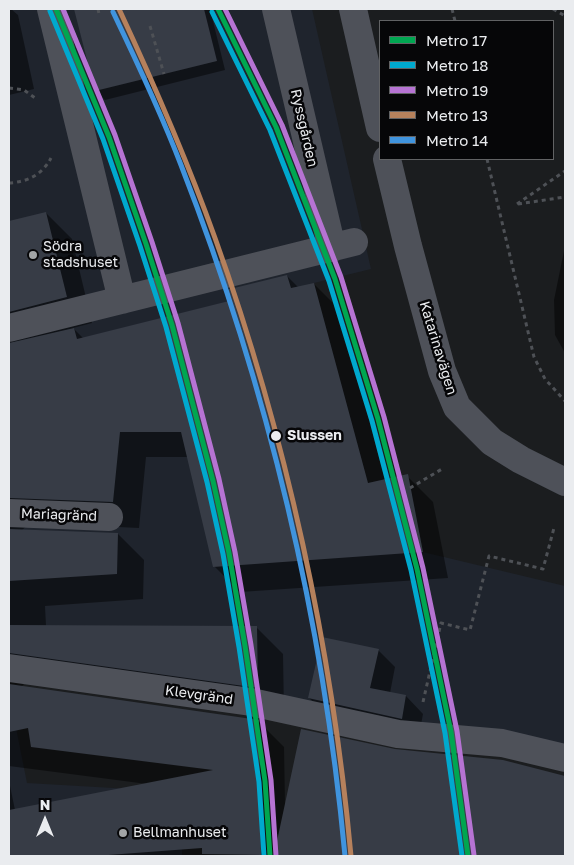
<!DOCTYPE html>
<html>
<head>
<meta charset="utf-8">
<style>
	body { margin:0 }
	#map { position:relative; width:574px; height:865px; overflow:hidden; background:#1b1d1f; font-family:"Golos Text",sans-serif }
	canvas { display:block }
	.frame { position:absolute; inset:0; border:10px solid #eaecef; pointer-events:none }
	.legend { position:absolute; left:379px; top:20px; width:175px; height:140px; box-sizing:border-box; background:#060608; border:1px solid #616264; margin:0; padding:6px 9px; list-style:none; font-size:15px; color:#eaecef }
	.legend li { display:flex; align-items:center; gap:10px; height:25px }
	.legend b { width:25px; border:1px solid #616264 }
	.north { position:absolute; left:20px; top:795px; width:50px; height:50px; -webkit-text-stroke:4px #060608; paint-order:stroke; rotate:0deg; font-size:14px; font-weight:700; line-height:20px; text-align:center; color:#eaecef }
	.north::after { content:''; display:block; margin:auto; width:18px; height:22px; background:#eaecef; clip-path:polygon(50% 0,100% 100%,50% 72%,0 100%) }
</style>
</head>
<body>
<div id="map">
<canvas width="574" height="865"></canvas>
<div class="frame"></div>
<ul class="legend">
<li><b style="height:6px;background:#00a651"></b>Metro 17</li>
<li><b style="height:6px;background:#00a9ce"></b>Metro 18</li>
<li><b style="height:6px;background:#b673d3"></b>Metro 19</li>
<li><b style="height:6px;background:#b6815c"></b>Metro 13</li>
<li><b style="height:6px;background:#4094de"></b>Metro 14</li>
</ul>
<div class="north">N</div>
</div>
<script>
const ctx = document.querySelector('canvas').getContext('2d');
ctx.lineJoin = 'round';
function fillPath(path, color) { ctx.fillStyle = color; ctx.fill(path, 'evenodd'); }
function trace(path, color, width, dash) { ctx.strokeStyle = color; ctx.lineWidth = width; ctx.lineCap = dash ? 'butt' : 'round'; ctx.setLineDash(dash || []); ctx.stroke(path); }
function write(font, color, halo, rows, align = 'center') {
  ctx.font = font + ' "Golos Text",sans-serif'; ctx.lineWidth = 5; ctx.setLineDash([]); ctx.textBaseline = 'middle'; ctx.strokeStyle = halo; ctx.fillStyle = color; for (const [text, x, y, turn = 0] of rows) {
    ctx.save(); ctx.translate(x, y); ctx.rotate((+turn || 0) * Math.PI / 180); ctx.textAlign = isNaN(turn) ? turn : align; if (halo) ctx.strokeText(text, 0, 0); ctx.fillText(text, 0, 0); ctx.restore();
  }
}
const built = new Path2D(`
	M9,9h303l59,260 -57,14 54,200 40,-9 15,78 142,34v176l-556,-91z
	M9,692l18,91 156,9 -1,64h-173z`);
const shadow = new Path2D(`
	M9,9h2l7,6 16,74 -25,6z
	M76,9h134l15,61 -120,30 -9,-9z
	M46,213l26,26 20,84 -19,5 11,11 146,-37 57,-26 12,12 15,-4 26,26 45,170 22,-4 26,26 15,76 -208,14 -26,-26 -26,-109h-42l-7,71 -103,-5 -8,2 -6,5 96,4 26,26 -1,39 -98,7 1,20 211,2 26,26 1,59 -255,-34 -8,8 237,34 26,26 1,57 110,-53 107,10 63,16v79h-556v-75l6,29 132,-26 -138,-18v-544z
	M565,246v107l-10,-18 -1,-35z
	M378,650l17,17 -5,26 16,3 17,18 -4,21 -92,-20 -18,-17z`);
const building = new Path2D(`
	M74,9h130l13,52 -122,30z
	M46,212l21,85 -58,15v-91z
	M287,275l4,13 23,-5 54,200 40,-9 15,78 -210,15 -32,-135h-61l-7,70 -104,-4v-155l65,-15 3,11 152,-38 -3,-11z
	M9,529l109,4 -1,41 -108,7z
	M9,625l248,1 1,62 -249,-35z
	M322,637l57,12 -9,39 36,7 -4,24 -94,-21z
	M9,684l250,36 2,135 -59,-1v-6l-107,8h-86v-46l204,-40 -182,-23 -3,-19 -19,4z
	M301,729l94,20 108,11 62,16v80l-291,-1z`);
const path = new Path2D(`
	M98,9l1,5
	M452,9l3,12
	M553,9l12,7
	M150,26l14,48
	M9,88l15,2 11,8
	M487,159l47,198 11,22 20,22
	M9,183c18,-1 33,-8 42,-25
	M517,204l48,-33
	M518,204l47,-7
	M410,488l32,-19
	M423,702l18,-79 29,7 19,-74 54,13 11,-41`);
const street = new Path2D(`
	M51,9l71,291
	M276,9l56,239
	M353,9l27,119
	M387,159l21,87 34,125 15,36 35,35 29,18 44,22
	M9,328l345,-86
	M9,513l100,4
	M9,668l242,34 147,32 104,9 63,15`);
const metro1 = new Path2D(`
	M56,9l53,128 37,107 26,81 41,156 16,72 16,93 20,135 5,75
	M218,9l58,118 59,152 43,140 39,150 34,163 17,124`);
const metro2 = new Path2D(`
	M50,11l53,128 37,107 26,81 41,155 16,72 16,93 20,135 5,74
	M212,12l58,118 59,151 43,140 39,149 34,163 17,123`);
const metro3 = new Path2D(`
	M63,9l52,126 37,107 26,81 41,156 16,73 16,93 20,135 5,76
	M225,9l57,116 59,152 43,140 39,151 34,163 17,124`);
const metro4 = new Path2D(`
	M119,9c35,75 68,151 96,229 71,197 117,410 136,618`);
const metro5 = new Path2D(`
	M113,12c24,50 48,101 68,153 86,221 142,455 164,691`);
const markers = [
	[33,255,5,"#a2a4a6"],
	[276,436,6,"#eaecef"],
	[123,833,5,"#a2a4a6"]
];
const streetNames = [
	["Ryssgården",304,128,77],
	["Katarinavägen",438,348,73],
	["Mariagränd",59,515,2],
	["Klevgränd",199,695,8]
];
const poiNames = [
	["Södra",43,247],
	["stadshuset",43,263],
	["Bellmanhuset",133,833]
];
const stopNames = [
	["Slussen",287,436]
];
fillPath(built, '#1f242d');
fillPath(shadow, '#0007');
fillPath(building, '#373c46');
trace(path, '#4e5156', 3, [4, 4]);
trace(street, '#4e5159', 28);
trace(metro1, '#00a651', 5);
trace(metro2, '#00a9ce', 5);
trace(metro3, '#b673d3', 5);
trace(metro4, '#b6815c', 5);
trace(metro5, '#4094de', 5);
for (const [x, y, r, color] of markers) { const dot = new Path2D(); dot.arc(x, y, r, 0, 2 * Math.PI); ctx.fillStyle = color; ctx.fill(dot); trace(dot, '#060608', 2); }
write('14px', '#eaecef', '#060608', streetNames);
write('14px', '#eaecef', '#060608', poiNames, 'left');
write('bold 14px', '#eaecef', '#060608', stopNames, 'left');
</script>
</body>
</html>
